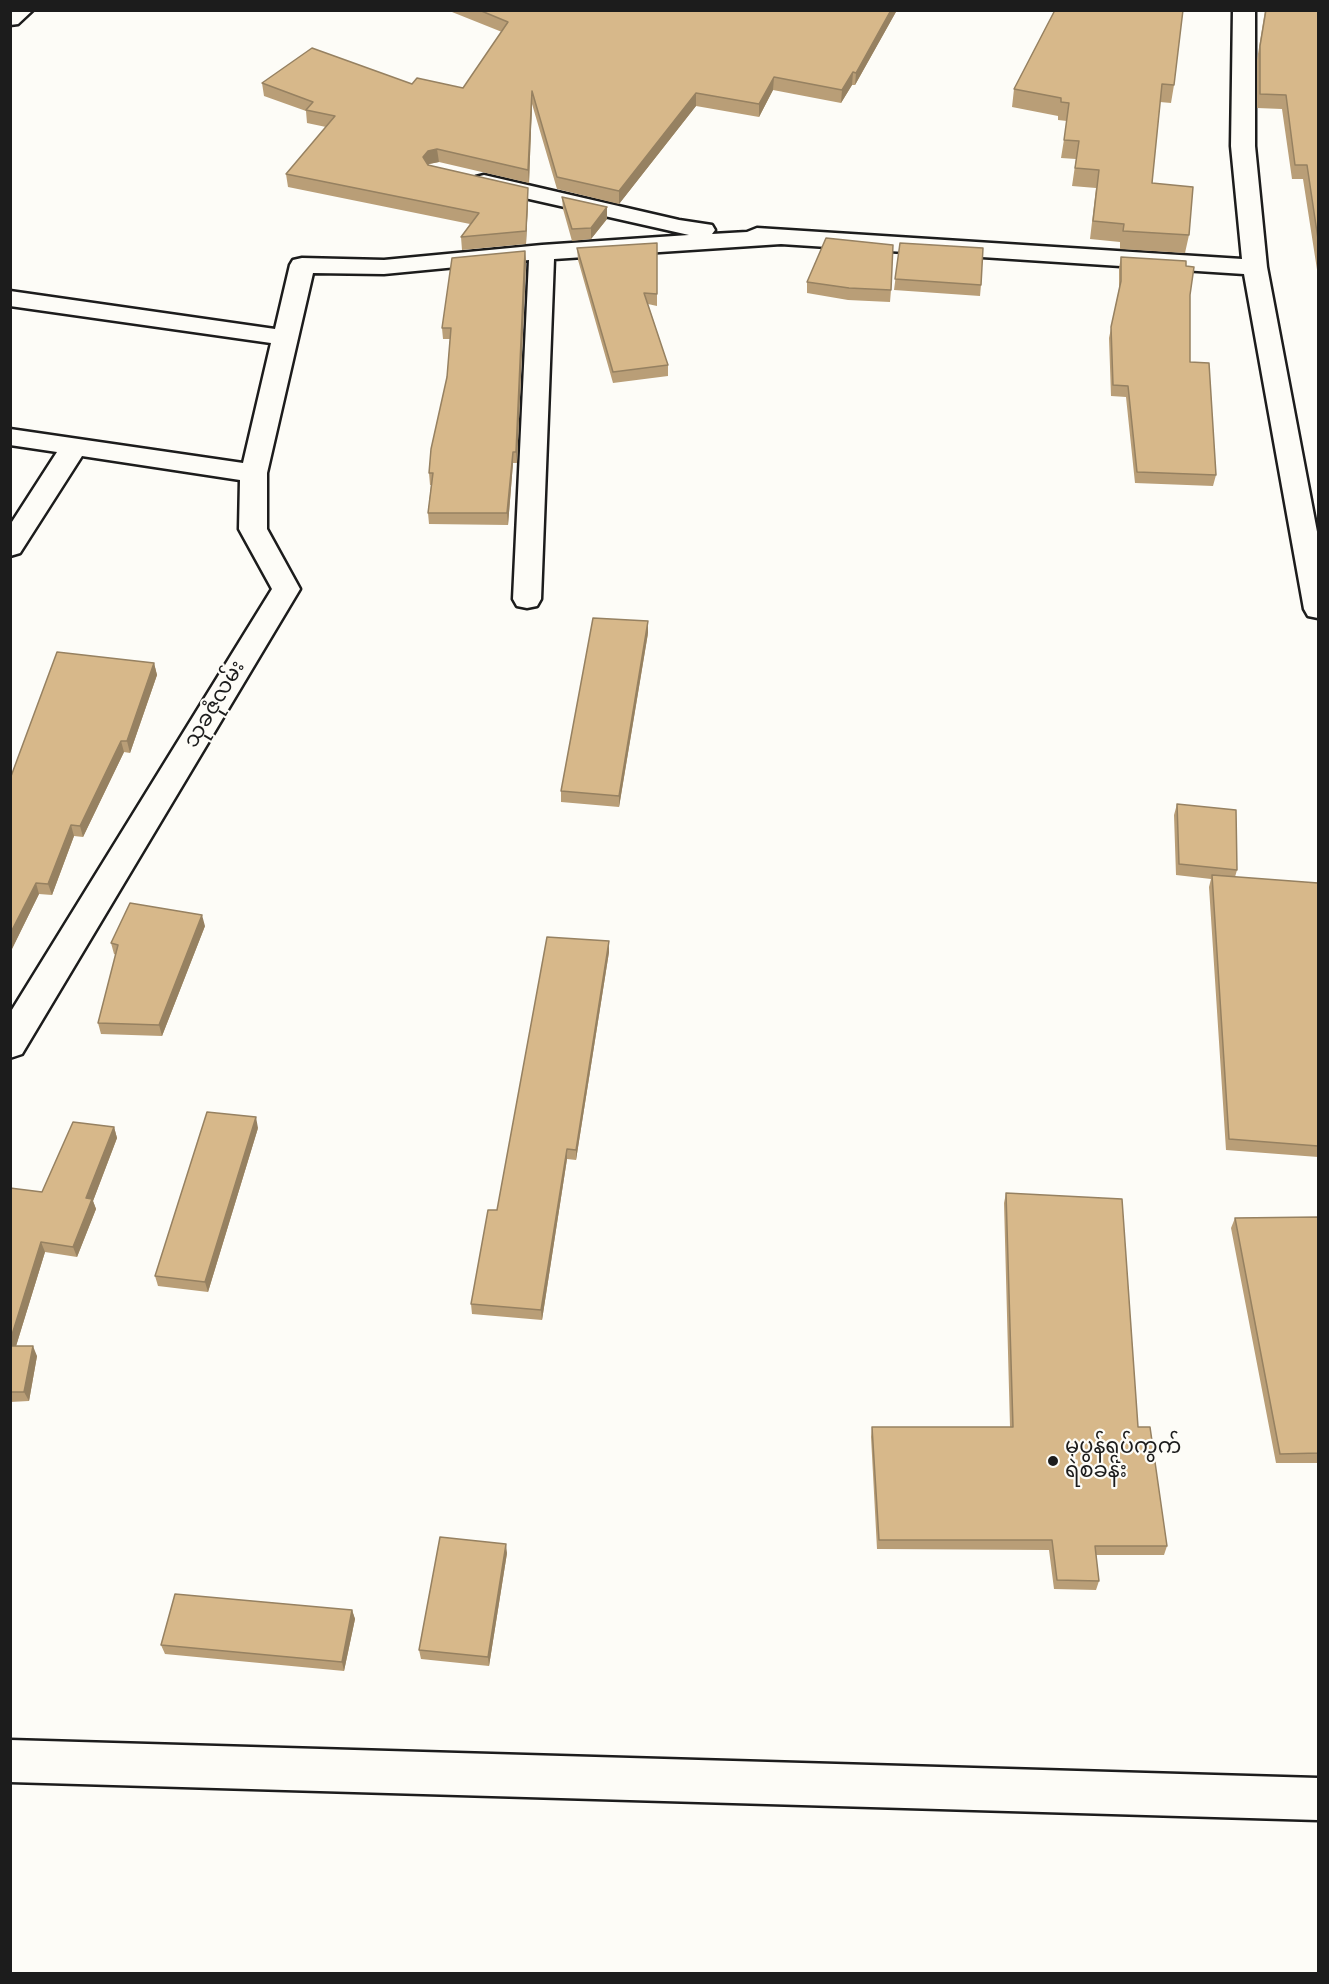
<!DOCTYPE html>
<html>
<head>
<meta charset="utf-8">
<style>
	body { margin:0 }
	#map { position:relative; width:1329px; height:1984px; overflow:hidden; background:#fdfcf7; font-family:Mynerve,sans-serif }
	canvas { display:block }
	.frame { position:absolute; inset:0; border:12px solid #1c1c1c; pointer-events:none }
</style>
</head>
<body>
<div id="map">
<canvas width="1329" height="1984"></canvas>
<div class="frame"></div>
</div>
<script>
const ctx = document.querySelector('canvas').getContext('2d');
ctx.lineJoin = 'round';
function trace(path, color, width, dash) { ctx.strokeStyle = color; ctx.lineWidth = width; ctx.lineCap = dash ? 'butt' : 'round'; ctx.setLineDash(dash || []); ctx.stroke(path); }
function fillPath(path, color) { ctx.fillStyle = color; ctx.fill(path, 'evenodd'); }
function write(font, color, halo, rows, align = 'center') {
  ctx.font = font + ' Mynerve,"Noto Sans Myanmar",sans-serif'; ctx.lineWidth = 4.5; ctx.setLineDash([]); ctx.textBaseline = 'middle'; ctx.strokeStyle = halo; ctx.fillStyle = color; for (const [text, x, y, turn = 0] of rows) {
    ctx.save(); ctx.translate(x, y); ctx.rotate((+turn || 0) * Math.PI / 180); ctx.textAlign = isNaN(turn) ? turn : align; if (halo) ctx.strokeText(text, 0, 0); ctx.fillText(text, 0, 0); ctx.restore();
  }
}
const minor = new Path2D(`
	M10,10h23l-15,14 -8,1z
	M1233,10h22v136l12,121 51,270v81l-10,-2 -4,-7 -60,-335 -463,-30 -227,15 -13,340 -4,7 -10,2 -10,-2 -4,-7 16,-339 -145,14 -71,-1 -46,200v56l33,60 -278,465 -12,4v-45l262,-424 -33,-60 1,-49 -158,-24 -62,97 -10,3v-31l47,-73 -47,-7v-16l233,34 28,-120 -261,-37v-15l265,38 15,-64 3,-5 9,-2 82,2 158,-15 147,-10 -213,-48 -4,-5 4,-5 8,-2 195,45 33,5 3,5 -3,4 35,-2 10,-4 485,31 -11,-113z
	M10,1740l1308,38v42l-1308,-38z`);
const wall = new Path2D(`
	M447,10h450l-42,75h-3l-11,18 -68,-13 -14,27 -63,-11 -77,98 -62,-15 -25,-85 -3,79 -90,-21 -10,2 -1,1 100,36 -2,43 -64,6 -1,-13 9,-13 -182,-37 -2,-13 40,-47 -19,-4 -1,-12 -42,-15 -2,-13 150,1 51,4 39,-56z
	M1055,10l119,75 -3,18 -11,-1 -8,81 37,52 -4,18 -65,-4v-7l-30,-3 6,-51 -24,-2 4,-27 -15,-1 6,-37 -9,-1v-4l-46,-9 2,-18z
	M1265,10h53v266l-15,-97h-11l-10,-70 -25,-1v-48z
	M562,197l45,10v12l-16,20 -19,2 -9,-32z
	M657,243v63l-9,-2 20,61v11l-55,7 -35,-123 -1,-12z
	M900,243l81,42 -1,11 -86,-6z
	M525,251l1,12 -9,200h-4l-5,62 -79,-1 -1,-11 3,-28h-1l-1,-12 18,-96 3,-38h-7l-1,-11z
	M1121,257l65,9 4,29v67l26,113 -3,11 -78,-3 -9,-86 -15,-1 -2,-58 10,-49v-21z
	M807,282l84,8 -1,12 -42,-2 -41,-7z
	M1318,292v21l-1,-15z
	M648,633l-29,174 -58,-5v-11z
	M154,663l3,12 -27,78 -6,-1 -41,85 -9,-1 -22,59 -13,-1 -29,59v-174z
	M1177,804l60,66 -2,7 83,6v274l-92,-7 -17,-263 2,-8 -35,-4 -2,-60z
	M205,926l-43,110 -61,-2 -3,-11 18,-68 -2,-1 -3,-11z
	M609,941v11l-33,208 -9,-1 -25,161 -70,-6 -1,-10 26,-94z
	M114,1127l3,11 -24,63 3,8 -19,48 -32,-5 -29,94 21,10 -8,45 -19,1v-214l32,4z
	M258,1128l-50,164 -50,-6 -3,-10z
	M1006,1193l132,234 29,119 -3,9h-68l3,26 -3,9 -42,-1 -5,-39 -172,-1 -6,-112 1,-10h138l-6,-224z
	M1318,1217v246h-42l-45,-235 4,-10z
	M507,1553l-18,113 -68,-7 -2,-9z
	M352,1610l3,9 -11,52 -179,-17 -4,-9z`);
const shadedWall = new Path2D(`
	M891,10h6l-42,75 1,-12z
	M853,72l-1,13 -11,18 1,-13z
	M774,77l-1,13 -14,27v-13z
	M532,91v13l-3,79 -1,-13z
	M696,93v13l-77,98v-13z
	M437,149l2,13 -10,2 -5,6 -1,-13 5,-6z
	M528,188v13l-2,43v-13z
	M607,207v12l-16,20v-11z
	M525,251l1,12 -9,200 -1,-11z
	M513,452v11l-5,62 -1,-12z
	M648,621v12l-29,174v-11z
	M154,663l3,12 -27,78 -3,-12z
	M121,741l3,11 -41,85 -3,-11z
	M71,825l3,11 -22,59 -4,-11z
	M36,883l3,11 -29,59v-19z
	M202,915l3,11 -43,110 -3,-11z
	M609,941v11l-33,208v-10z
	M256,1117l2,11 -50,164 -3,-10z
	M114,1127l3,11 -24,63 3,8 -19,48 -4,-10 13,-49z
	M567,1149v10l-25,161 -1,-10z
	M41,1242l4,10 -32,104 -3,-7v-8z
	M33,1346l4,10 -8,45 -5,-9z
	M506,1544l1,9 -18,113 -1,-9z
	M352,1610l3,9 -11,52 -2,-9z`);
const building = new Path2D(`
	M479,10h412l-35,63 -3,-1 -11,18 -68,-13 -15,27 -63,-11 -77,98 -62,-14 -25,-86 -4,79 -91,-21 -9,2 -5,6 5,8 100,23 -2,43 -65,6 18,-24 -193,-39 49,-58 -29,-6 7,-8 -51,-19 50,-35 100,36 5,-6 46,10 45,-66z
	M1055,10h128l-9,75 -12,-1 -10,99 41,4 -4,48 -66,-4 1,-7 -31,-3 6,-51 -24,-2 4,-27 -15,-1 5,-37 -8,-1v-4l-47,-9z
	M1266,10h52v229l-11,-74h-12l-9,-70 -26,-1v-48z
	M562,197l45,10 -16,21 -19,1z
	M826,238l67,7 -2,45 -42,-2 -42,-6z
	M657,243v51l-13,-1 24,72 -55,7 -36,-124z
	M900,243l83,5 -2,37 -86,-6z
	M525,251l-9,201h-3l-6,61h-79l5,-40h-4l2,-24 16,-72 4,-49h-9l10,-70z
	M1121,257l65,4v5l8,1 -4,28v67l19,1 7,112 -79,-3 -9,-86 -15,-1 -2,-58 10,-46z
	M593,618l55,3 -29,175 -58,-5z
	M57,652l97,11 -27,78h-6l-41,85 -9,-1 -23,59 -12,-1 -26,51v-155z
	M1177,804l59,6 1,60 -58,-6z
	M1212,875l106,8v263l-89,-7z
	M130,903l72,12 -43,110 -61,-2 20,-78 -7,-2z
	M547,937l62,4 -33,209 -9,-1 -26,161 -70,-6 17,-94h9z
	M207,1112l49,5 -51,165 -50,-6z
	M73,1122l41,5 -28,71 6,1 -19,48 -32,-5 -31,99v-153l32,4z
	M1006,1193l116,6 16,228h12l17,119h-72l4,35 -42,-1 -5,-40h-173l-7,-113h141z
	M1318,1217v236l-38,1 -45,-236z
	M10,1346h23l-9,46h-14z
	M440,1537l66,7 -18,113 -69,-7z
	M175,1594l177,16 -10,52 -181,-17z`);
const markers = [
	[1053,1461,6,"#1c1c1c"]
];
const streetNames = [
	["သုခဇုံလမ်း",216,705,-59]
];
const poiNames = [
	["မုပွန်ရပ်ကွက်",1065,1449],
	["ရဲစခန်း",1065,1473]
];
trace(minor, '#1c1c1c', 5);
fillPath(minor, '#fdfcf7');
fillPath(wall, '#b99e77');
fillPath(shadedWall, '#968161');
fillPath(building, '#d7b88a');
trace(building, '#968161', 1.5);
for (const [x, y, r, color] of markers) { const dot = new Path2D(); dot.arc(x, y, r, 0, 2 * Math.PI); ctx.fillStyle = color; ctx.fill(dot); trace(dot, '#fdfcf7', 2); }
write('21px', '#1c1c1c', '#fdfcf7', streetNames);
write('21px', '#1c1c1c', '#fdfcf7', poiNames, 'left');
</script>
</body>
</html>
